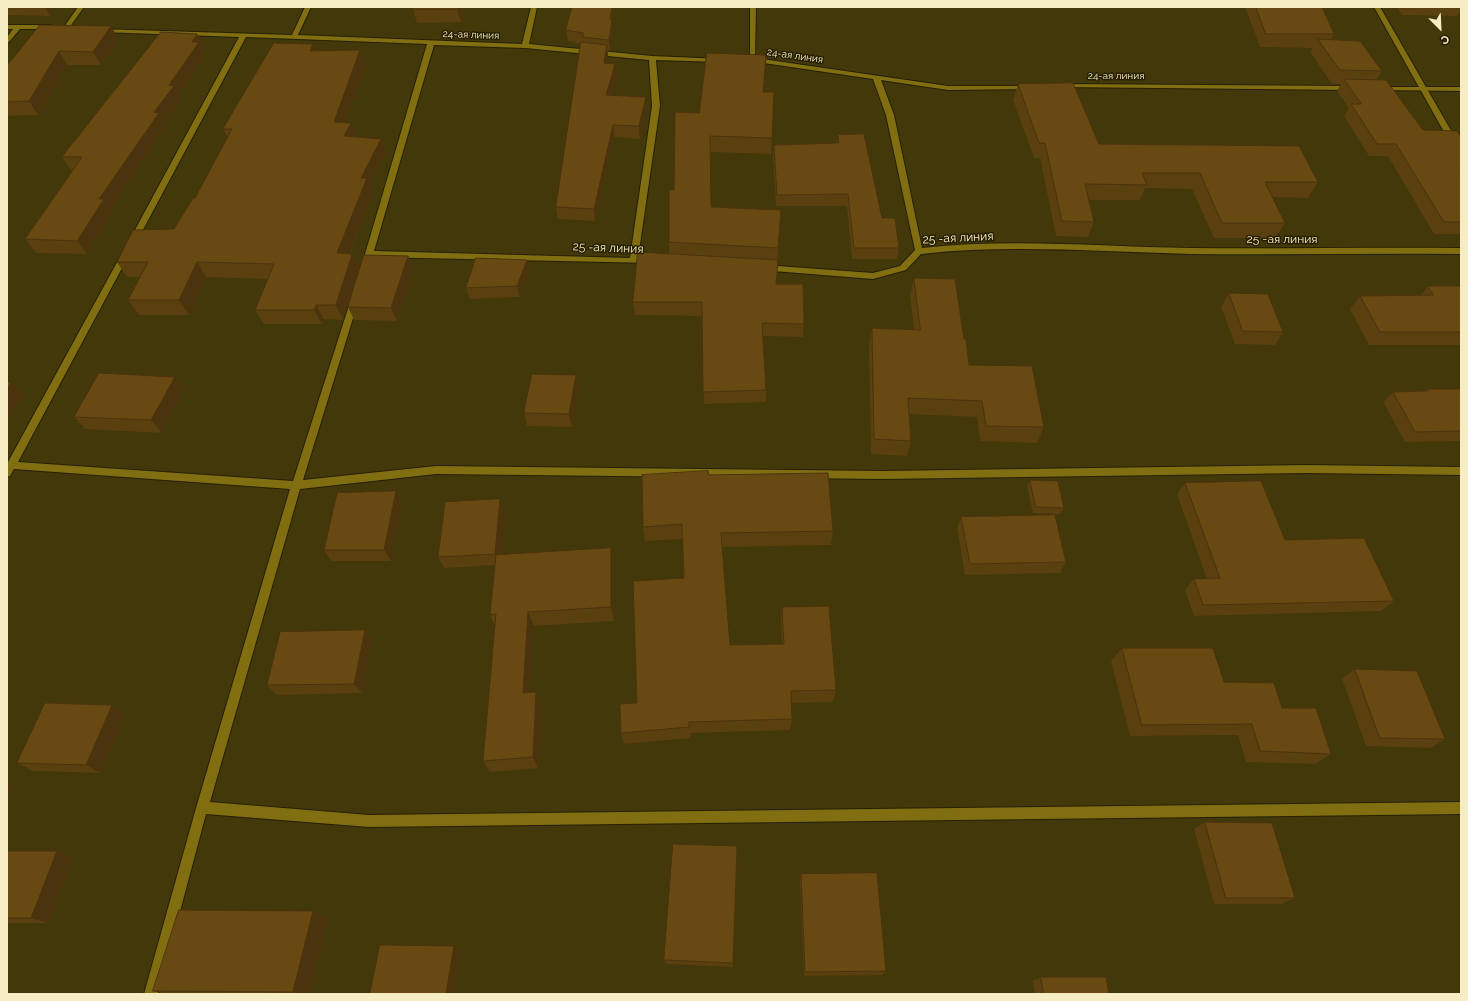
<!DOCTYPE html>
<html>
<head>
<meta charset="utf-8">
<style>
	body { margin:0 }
	#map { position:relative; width:1468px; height:1001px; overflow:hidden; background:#42380a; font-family:Raleway,sans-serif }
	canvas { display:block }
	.frame { position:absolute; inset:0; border:8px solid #f7edc5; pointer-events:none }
	.north { position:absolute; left:1420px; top:8px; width:40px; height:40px; -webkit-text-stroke:3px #272000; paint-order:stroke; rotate:156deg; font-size:11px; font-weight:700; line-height:16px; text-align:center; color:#f7edc5 }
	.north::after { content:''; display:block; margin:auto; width:14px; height:18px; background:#f7edc5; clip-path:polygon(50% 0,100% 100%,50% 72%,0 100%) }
</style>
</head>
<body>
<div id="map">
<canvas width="1468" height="1001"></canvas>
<div class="frame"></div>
<div class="north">С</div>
</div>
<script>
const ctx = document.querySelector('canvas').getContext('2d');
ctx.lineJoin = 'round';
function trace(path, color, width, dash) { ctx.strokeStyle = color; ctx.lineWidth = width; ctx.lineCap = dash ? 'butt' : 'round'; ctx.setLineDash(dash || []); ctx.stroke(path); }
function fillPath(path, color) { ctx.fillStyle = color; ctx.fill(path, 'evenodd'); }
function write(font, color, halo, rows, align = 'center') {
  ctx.font = font + ' Raleway,sans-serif'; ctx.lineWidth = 3; ctx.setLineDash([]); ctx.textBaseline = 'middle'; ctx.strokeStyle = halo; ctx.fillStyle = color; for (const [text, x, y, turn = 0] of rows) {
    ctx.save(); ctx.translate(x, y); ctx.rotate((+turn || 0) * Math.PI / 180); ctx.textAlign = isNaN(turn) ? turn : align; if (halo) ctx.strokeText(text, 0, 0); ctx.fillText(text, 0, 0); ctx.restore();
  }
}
const street = new Path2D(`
	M78,7h6l-15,21h-4l-1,-1z
	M305,7h6l-13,28 224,9 9,-37h6l-8,37 123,12 70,3v2l-2,1 -64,-2 4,46 -22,152 15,1 1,2 -1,2 -280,-6 -2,4h-6v-7l62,-210 -181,-7 -109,204 -4,3 -3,-1 -1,-2 110,-204 -138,-5 -2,-1v-2l193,6zM434,45l91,3 124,12 3,46 -22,152 -256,-7z
	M750,7h6l-1,51 193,28h84l2,1 -4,2 -82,1 -67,-10 13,35 28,133c89,-10 181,-1 270,0 89,1 179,-1 269,0v6c-90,-1 -180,1 -270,0 -89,-2 -181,-10 -270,0l-15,16 -33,9 -112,-9 -1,-2 4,-3 109,8 27,-7 15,-16 -29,-135 -13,-36 -123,-18z
	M7,25h44l3,2 -3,2h-31l-11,13 -2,1v-6l6,-8h-6z
	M1062,84l290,2 4,2 -4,2 -292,-3 -2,-1z
	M1380,87h81v4l-83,-1 -2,-1z
	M125,252l4,3 -111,207 275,19 58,-182 4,-3 4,3 -56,181 133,-14 447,5 424,-6 154,2v8l-154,-2 -424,6 -447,-5 -136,15 -90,313 159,13 1092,-13v12l-1092,13 -163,-13 -48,180h-14l52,-186 94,-319 -276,-20 -4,7 -3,1 1,-15 113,-207z`);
const secondary = new Path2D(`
	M1374,7h6l81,141v9l-4,-2z`);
const wall = new Path2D(`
	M7,7h50l-7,9 -43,-1z
	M413,7h52l-4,15 -44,1 -4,-14z
	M572,7h42l-2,14 1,9 -3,20h-2v8l-1,6 10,13 -6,18 36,14 -7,30 -26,-2 -19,84 -37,-2 -2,-12 25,-163 -13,-3 -2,-11z
	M1245,7h77l12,27 -3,6 51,31 -5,8 46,51 38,7v97h-27l-46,-78h-19l-25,-40 5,-8 -12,-17 4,-7h-9l-22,-32 3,-4 -53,-1z
	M1397,7h64v3l-4,6 -55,-1z
	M111,26l8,14 -18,25h-34l-29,50 -31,1v-50z
	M313,44l3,7 44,-1 6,15 -21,58 11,14 25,2 5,15 -16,32 3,7 -23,61h2l7,14 -16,52 -19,-1 -2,5h-58l-9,-14 13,-31 -62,-2 -17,38h-50l-11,-15 12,-23h-13l-10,-15 57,-33 21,-31 33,-60 -5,-9z
	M204,47l-1,2 3,6 -27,40 2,4 -17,23 2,4 -55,83 2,3 -26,42 -51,-1 -11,-14 48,-69h-2l-9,-13z
	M765,70l-1,22h10l-3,62 -61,-2 1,55 70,3 -5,74 28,40 -1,13 -40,-1 3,54v12l-62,2 -2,-88 -67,-1 -2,-13 36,-49v-11l5,-52 25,-77z
	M1018,84l81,60 219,38 -10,16 -36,-1 13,26 -10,15h-61l-22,-49 -47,-1 -5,12h-51l5,22 -6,15 -32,-1 -16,-78h-6l-21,-58z
	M838,135l44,83 17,30 -2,11h-45l-5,-53h-71l-3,-50 1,-11 63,-2z
	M408,256l5,13 -16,52 -43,-1 -6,-13z
	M527,260l3,11 -10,26 -50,2 -4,-11z
	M914,278l50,61 5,26 75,62 -7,16 -57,-2 -3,-24 -68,-3 2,27 -4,15 -36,-2 -2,-110 3,-16 42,2 -4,-35z
	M1428,286h33v59h-92l-19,-36 10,-13 61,-1z
	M1229,293l54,39 -8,13 -40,-1 -14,-37z
	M576,375l3,13 -7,39 -45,-1 -3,-13z
	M175,377l9,12 -22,44 -77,-4 -11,-12z
	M1427,389h34v52l-56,1 -22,-40 10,-10 32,-1z
	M709,475l124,56 -2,14 -109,2 8,98 52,-1 -1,-24 1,-13 54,83 -3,12 -42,1 1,16 -2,11 -100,3v5l-66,6 -3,-11 16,-30 47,-125 -2,-39 -37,2 -2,-14z
	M1030,480l34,28 -4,6 -27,-1 -6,-27z
	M1185,483l100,57 109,61 -13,10 -187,5 -9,-26 9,-11h13l-30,-85z
	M396,491l6,12 -11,58h-60l-7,-11z
	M500,499l5,11 -4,45 110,-7 3,15v58l-80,5 -5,66 13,12 -4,64 -48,4 -7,-11 12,-135 -5,-11 5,-50 -51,3 -6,-11z
	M961,517l105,45 -6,11 -95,2 -8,-47z
	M365,630l7,10 -10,53 -85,2 -10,-10z
	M1122,648l102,34 58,26 49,46 -16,10 -69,-2 -8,-27 -108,1 -19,-75z
	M1355,669l90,70 -15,9 -64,-2 -24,-67z
	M125,713l-24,60 -68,-2 -16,-8z
	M1205,822l90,76 -13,6h-68l-20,-75z
	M737,846l-4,121 -67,-3 -2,-4z
	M7,851h50l16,7 -25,65h-41z
	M801,874l85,97 -4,4 -78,1 -4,-96z
	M313,911l15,7 -19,76h-144l-12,-3z
	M1041,977l68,17h-74l-2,-13z`);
const shadedWall = new Path2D(`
	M45,7h12l-7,9z
	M458,7h7l-4,15 -4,-13z
	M612,7h2l-2,14 1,9 -3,20 -1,-10z
	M111,26l8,14 -18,25 -8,-13z
	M197,34l7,13 -1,2 3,6 -27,40 2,4 -17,23 2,4 -55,83 2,3 -26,42 -10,-13 22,-42 55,-87 15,-27 23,-43z
	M313,44l6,15 -9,-8z
	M607,45l1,13 -3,18 -1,-13z
	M360,50l6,15 -26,72 -6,-15z
	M59,51l8,14 -29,50 -9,-14z
	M766,55l-1,15 -2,38v-16z
	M615,64l2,13 -9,30 -2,-12z
	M646,97l1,12 -7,30 -1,-13z
	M351,123l6,15 -13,-2z
	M613,125l1,12 -19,84 -1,-12z
	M381,139l5,15 -16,32 3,7 -29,75 -7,-15 24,-75z
	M352,254l7,14 -16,52 -7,-15z
	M408,256l5,13 -16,52 -6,-13z
	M527,260l3,11 -10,26 -3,-11z
	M197,262l9,15 -17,38 -10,-15z
	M316,305l8,14 -2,5 -8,-14z
	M576,375l3,13 -7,39 -3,-13z
	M175,377l9,12 -22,44 -11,-13z
	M11,382l13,13 -17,26v-32z
	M396,491l6,12 -11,58 -7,-11z
	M500,499l5,11 -5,55 -5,-11z
	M611,548l3,15v58l-3,-14z
	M528,612l6,14 -6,79 -5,-12z
	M365,630l7,10 -10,53 -8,-9z
	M536,692l6,12 -4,64 -5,-11z
	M112,705l13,8 -24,60 -15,-8z
	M7,780l8,4 -8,20z
	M57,851l16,7 -25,65 -17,-5z
	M313,911l15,7 -19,76h-11l-5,-2z
	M454,946l7,5 -7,43h-8z`);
const building = new Path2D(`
	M413,7h45l-1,2h-44z
	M572,7h40l-2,12h2l-3,21 -26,-3v-4l-17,-3z
	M1256,7h66l12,27h-68z
	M40,25l71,1 -18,26 -34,-1 -30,50 -22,1v-36z
	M161,32l36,2 -5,8h7l-30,43 5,1 -20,26 5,1 -60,86h5l-27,42 -52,-2 57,-82h-20z
	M1318,39l42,2 22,30 -42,-1z
	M581,42l26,3 -3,18 11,1 -9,31 40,2 -7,29 -26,-1 -19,84 -38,-2z
	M274,43l39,1 -3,7 50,-1 -26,72 17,1 -7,13 37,3 -20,39h6l-30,75 15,1 -16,51h-20l-2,5h-59l19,-46 -77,-2 -18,38h-51l20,-38h-31l16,-32 41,-1 19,-31h2l37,-69h-9z
	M707,53l59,2 -3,37h11l-2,46 -62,-2 1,71 70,3 -3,38 -109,-6v-52h5l1,-78 24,1z
	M1344,79l42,1 37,50 34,1 4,6v37h-1l1,2v46h-17l-48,-78h-19l-26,-40h10z
	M1073,83l26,61 200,2 19,36h-53l20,41h-63l-22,-50h-58l5,12 -62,-1 9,38 -32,-1 -17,-78h-6l-21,-59z
	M864,134l18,84h13l4,30h-45l-6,-54 -71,1 -3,-50 65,-2 -1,-8z
	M638,252l140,8 -2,24h27l1,40 -42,-1 4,67 -63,2 -1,-90h-69z
	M364,255l44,1 -17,52 -43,-1z
	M476,258l51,2 -10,26 -51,2z
	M914,278l41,1 9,60 2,1 3,25 63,1 12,61 -58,-1 -4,-25 -74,-3 3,43 -37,-2 -2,-111 48,2z
	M1428,286h33v46h-81l-20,-36 73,-1z
	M1229,293l39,1 15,38 -40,-1z
	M99,373l76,4 -24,43 -77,-3z
	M532,374l44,1 -7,39 -45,-1z
	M7,382h4l-4,7z
	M1427,389h34v42l-46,1 -22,-40 35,-1z
	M708,471l1,4 119,-2 5,58 -112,2 9,112 54,-1 -2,-37 47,-1 7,84 -45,1 1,28 -103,3v5l-68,6 -1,-29 17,-1 -4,-122 51,-3 -2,-54 -39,3 -1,-52z
	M1030,480l28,1 6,27 -28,-1z
	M1261,481l24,59 79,-2 30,63 -191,4 -9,-26 26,-1 -35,-95z
	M396,491l-12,59h-60l13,-57z
	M500,499l-5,55 -57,3 7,-55z
	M1055,515l11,47 -96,2 -9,-47z
	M611,548v59l-83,5 -5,81 13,-1 -3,65 -50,4 13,-147 -6,1 6,-60z
	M365,630l-11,54 -87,1 13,-53z
	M1122,648h91l11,34 50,1 8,25h34l15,46 -71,-3 -8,-27 -110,1z
	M1355,669l62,2 28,68 -65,-1z
	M45,703l67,2 -26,60 -69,-2z
	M1205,822l67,1 23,75h-69z
	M673,844l64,2 -4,117 -69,-3z
	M7,851h50l-26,67h-24z
	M877,873l9,98 -81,1 -4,-98z
	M179,910l134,1 -20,81 -140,-1z
	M380,945l74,1 -8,48h-76z
	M1041,977h65l3,17h-65z`);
const farStreetnames = [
	["24-ая линия",471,35,2],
	["24-ая линия",795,56,8],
	["24-ая линия",1116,76]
];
const streetNames = [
	["25 -ая линия",958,238,-3],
	["25 -ая линия",1282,239],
	["25 -ая линия",608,248,2]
];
trace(street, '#262005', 2);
trace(secondary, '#262005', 2);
fillPath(street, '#816e10');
fillPath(secondary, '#816e10');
fillPath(wall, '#5a3f0f');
fillPath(shadedWall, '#4a330d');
fillPath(building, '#694912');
trace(building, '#4a330d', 1);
write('10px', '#f7edc5', '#272000', farStreetnames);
write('12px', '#f7edc5', '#272000', streetNames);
</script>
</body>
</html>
